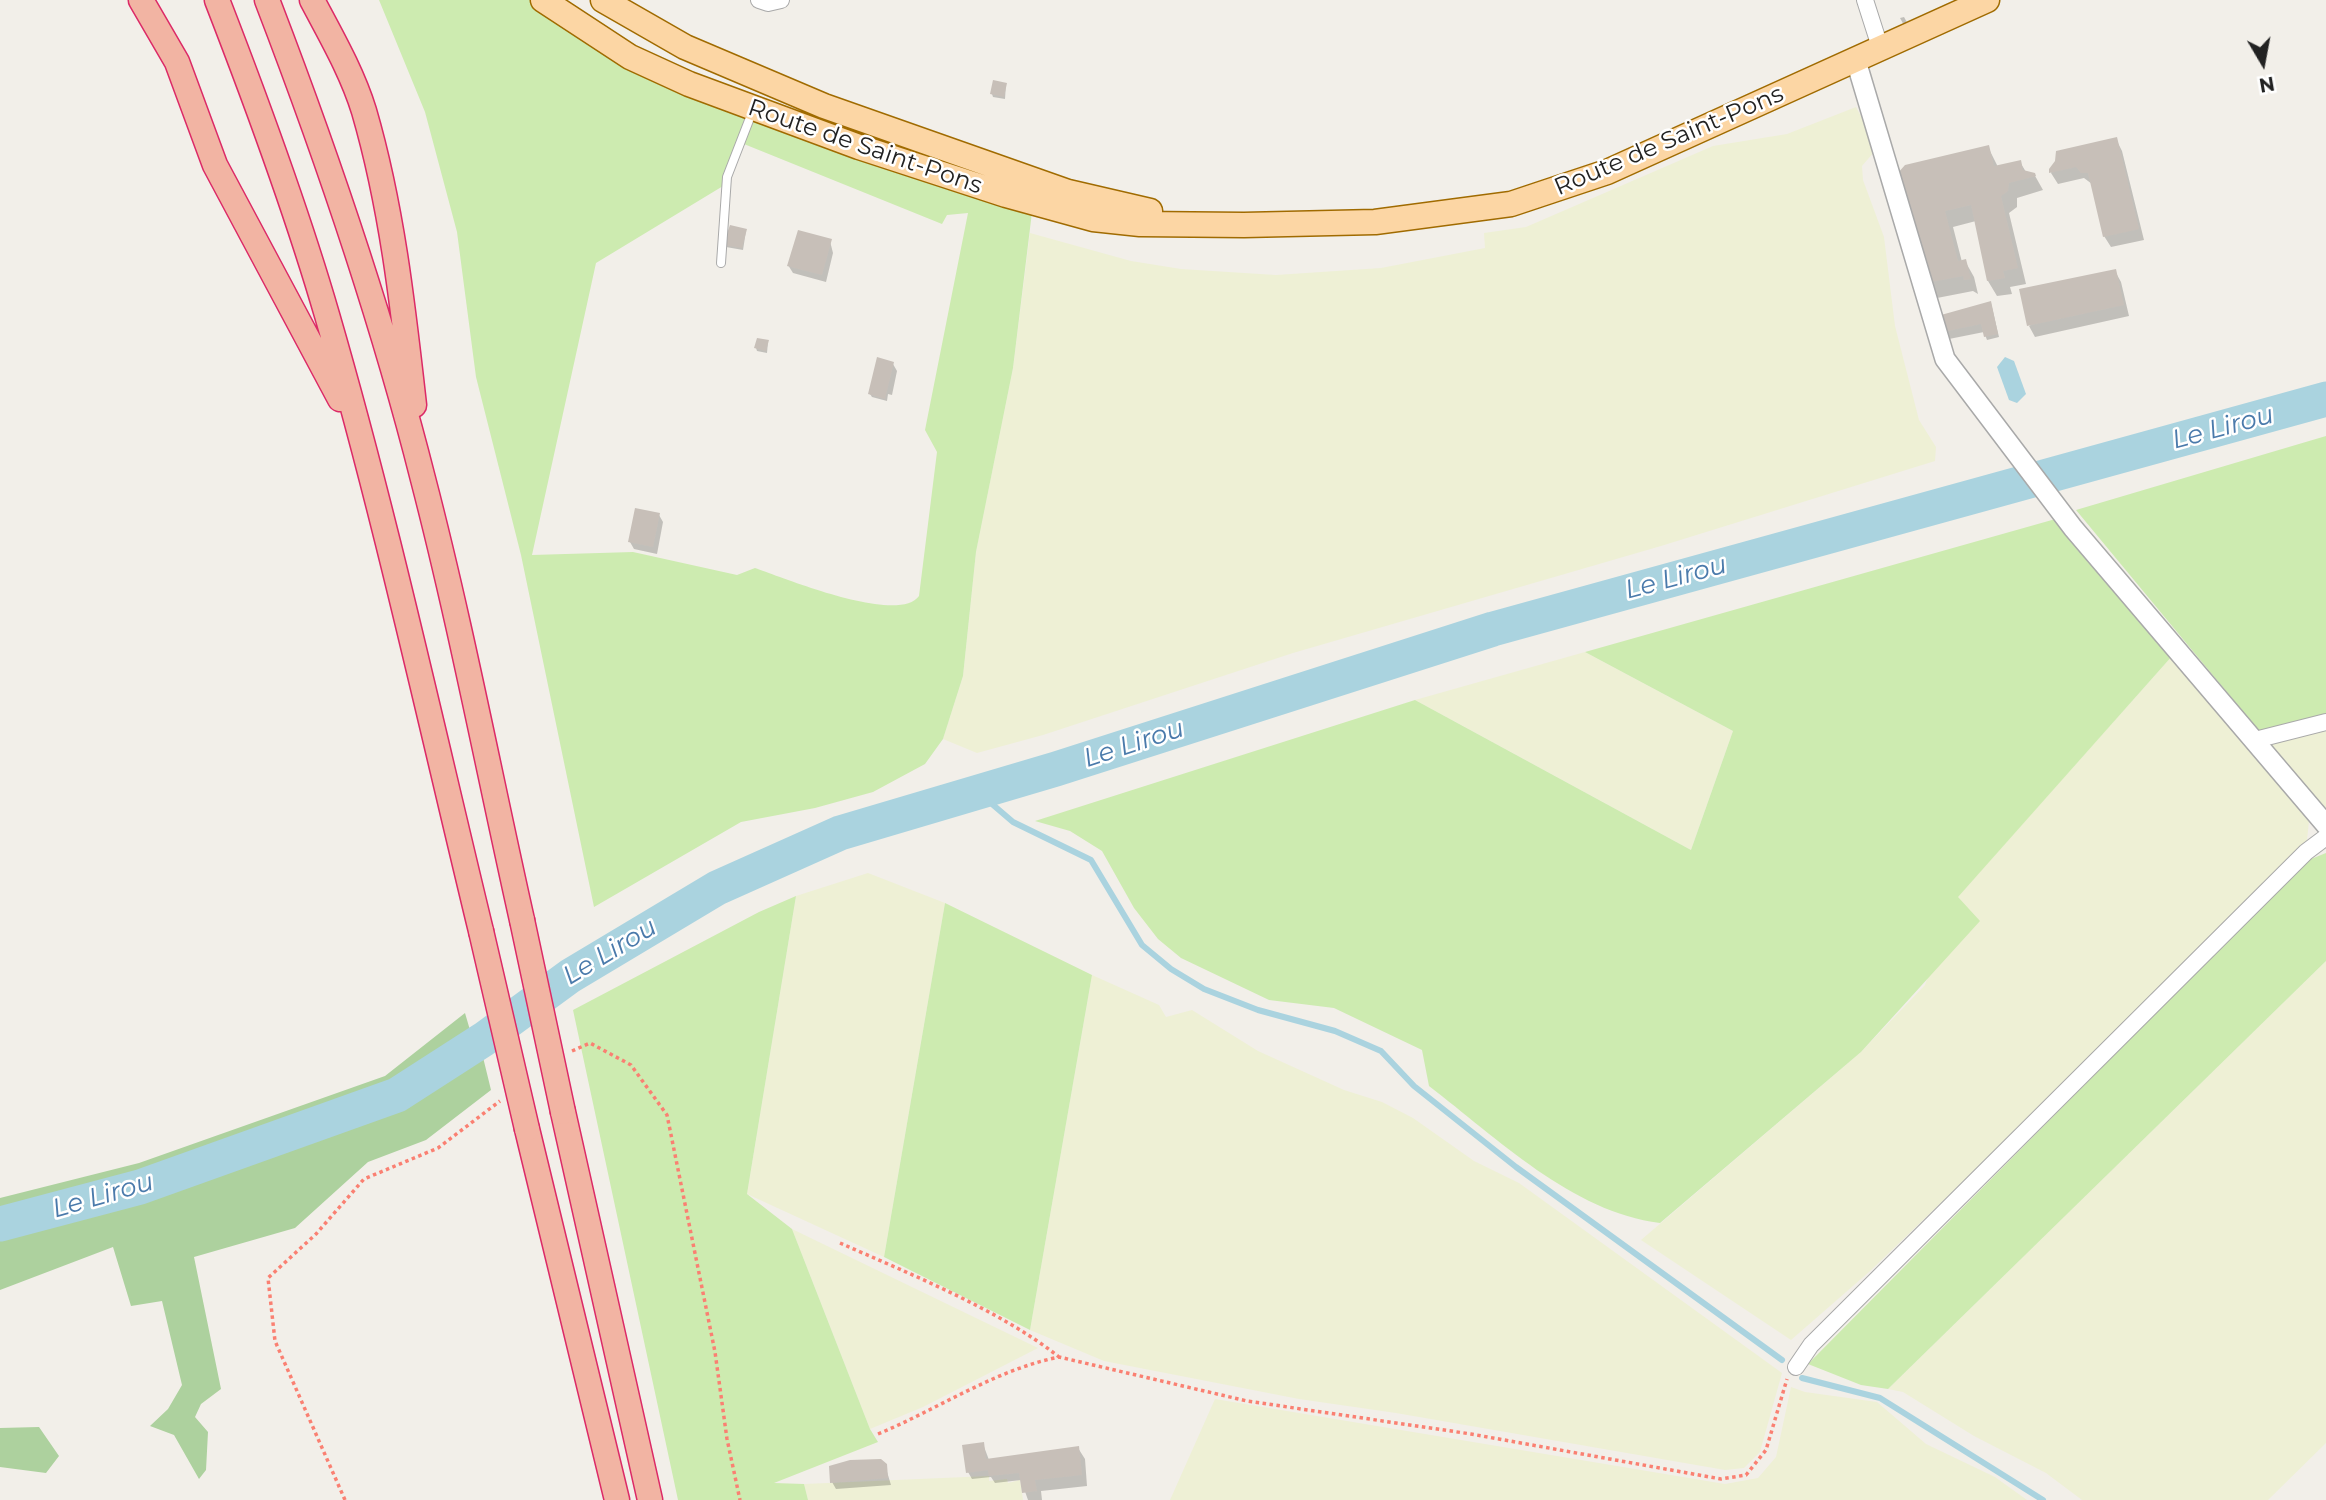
<!DOCTYPE html>
<html>
<head>
<meta charset="utf-8">
<style>
	body { margin:0 }
	#map { position:relative; width:2326px; height:1500px; overflow:hidden; background:#f2efe9; font-family:Montserrat,sans-serif }
	canvas { display:block }
	.north { position:absolute; left:2228px; top:28px; width:70px; height:70px; -webkit-text-stroke:5px #fff; paint-order:stroke; rotate:170deg; font-size:19px; font-weight:700; line-height:28px; text-align:center; color:#222 }
	.north::after { content:''; display:block; margin:auto; width:24px; height:32px; background:#222; clip-path:polygon(50% 0,100% 100%,50% 72%,0 100%) }
</style>
</head>
<body>
<div id="map">
<canvas width="2326" height="1500"></canvas>
<div class="north">N</div>
</div>
<script>
const ctx = document.querySelector('canvas').getContext('2d');
ctx.lineJoin = 'round';
function fillPath(path, color) { ctx.fillStyle = color; ctx.fill(path, 'evenodd'); }
function trace(path, color, width, dash) { ctx.strokeStyle = color; ctx.lineWidth = width; ctx.lineCap = dash ? 'butt' : 'round'; ctx.setLineDash(dash || []); ctx.stroke(path); }
function write(font, color, halo, rows, align = 'center') {
  ctx.font = font + ' Montserrat,sans-serif'; ctx.lineWidth = 5; ctx.setLineDash([]); ctx.textBaseline = 'middle'; ctx.strokeStyle = halo; ctx.fillStyle = color; for (const [text, x, y, turn = 0] of rows) {
    ctx.save(); ctx.translate(x, y); ctx.rotate((+turn || 0) * Math.PI / 180); ctx.textAlign = isNaN(turn) ? turn : align; if (halo) ctx.strokeText(text, 0, 0); ctx.fillText(text, 0, 0); ctx.restore();
  }
}
const farmland = new Path2D(`
	M1856,107l12,22 6,23 -12,14 1,14 21,57 11,89 24,94 17,27 -1,14 -274,85 -368,107 -250,82 -66,18 -34,-14 20,-63 13,-124 37,-184 17,-135 101,28 50,8 95,6 105,-7 104,-20 -1,-15 42,-6 187,-81 74,-12z
	M1585,652l148,79 -42,119 -276,-150z
	M2173,655l125,148 11,18 -2,19 -335,333 -103,99 -78,68 -150,-100 220,-188 64,-67 32,-88z
	M2326,731v77l-58,-64z
	M868,873l77,30 -61,354 -137,-63 49,-298z
	M2326,961v482l-58,57h-186l-36,-27 -72,-37 -71,-44 -15,-3z
	M1092,975l67,30 7,12 26,-7 66,41 86,39 38,12 31,16 61,43 45,22 263,190 -22,79 -16,16 -19,2 -329,-57 -97,-14 -195,-38 -74,-31z
	M792,1229l246,119 -115,59 -53,22z
	M1791,1387l14,5 72,10 49,42 69,33 32,23h-857l45,-101 510,85 33,-6 18,-21z
	M989,1476v5l18,-2 1,4 12,-3 3,20h-215l-4,-16z`);
const grass = new Path2D(`
	M379,0h154l19,15 480,197 -19,156 -37,184 -13,124 -20,63 -18,25 -52,28 -58,16 -74,14 -147,85 -73,-352 -45,-178 -19,-145 -32,-120zM739,142l203,82 5,-9 21,-2 -43,217 12,22 -18,144c-21,29 -135,-18 -164,-28l-18,7 -104,-23 -101,3 64,-292 132,-80z
	M2326,436v280l-67,15 -183,-221z
	M2059,518l114,137 -215,242 22,24 -119,131 -201,171c-88,-11 -163,-85 -231,-137l-7,-36 -88,-42 -65,-8 -88,-42 -23,-19 -24,-31 -32,-57 -32,-20 -35,-10 380,-121 276,150 42,-119 -148,-79z
	M2326,853v108l-438,428 -27,-4 -53,-21 498,-503z
	M796,896l-49,298 45,35 78,200 8,13 -104,41 30,1 4,16h-130l-105,-490 186,-98z
	M945,903l147,72 -62,355 -146,-73z`);
const forest = new Path2D(`
	M465,1013l7,24 -82,54 -254,89 -136,36v-18l139,-35 246,-87z
	M481,1049l10,41 -65,50 -58,22 -73,66 -101,29 27,132 -20,15 -6,13 13,15 -2,38 -7,9 -25,-44 -24,-9 18,-17 14,-24 -20,-84 -31,5 -18,-59 -113,43v-54l170,-49 135,-48 92,-37z
	M39,1427l20,29 -13,17 -46,-6v-39z`);
const water = new Path2D(`
	M2005,357l9,4 12,33 -9,9 -8,-3 -12,-33z`);
const shadow = new Path2D(`
	M1904,17l5,9 -4,1 -5,-9z
	M1006,84l-1,15 -12,-2 -1,-3z
	M2116,139l6,12 22,89 -33,7 -7,-11 -12,-52 -8,-6 -26,6 -7,-11 8,-21z
	M1988,147l10,20 22,-5 6,10 8,2 9,16 -26,8v9l-8,6 17,71 -16,3 2,7 -15,2 -9,-15 -12,-60 -23,6 9,35 3,-1 9,16 4,17 -5,-3 -36,7 -9,-16 -29,-108z
	M746,231l-3,19 -17,-3 -1,-2z
	M830,241l3,12 -7,29 -33,-9 -5,-8z
	M2115,271l6,11 8,34 -94,21 -6,-11z
	M1991,303l8,34 -12,3 -3,-8 -35,7 -4,-8z
	M768,342l-1,11 -10,-2 -1,-3z
	M893,364l4,7 -5,24 -4,-1 -1,7 -15,-4 -2,-3z
	M659,515l4,7 -6,32 -23,-5 -4,-7z
	M983,1444l6,16 89,-12 7,11 2,27 -46,5 1,9h-14l-7,-20 -26,3 -4,-6 -19,2 -4,-7z
	M885,1465l6,20 -55,4 -4,-7z`);
const stream = new Path2D(`
	M978,792l35,30 78,38 51,85 29,24 33,20 54,21 77,21 46,20 33,35 102,81 266,193
	M1802,1378l78,20 163,102`);
const river = new Path2D(`
	M0,1224l140,-37 257,-92 87,-56 86,-63 147,-88 123,-55 216,-64 437,-140 833,-230`);
const building = new Path2D(`
	M993,80l14,3 -3,14 -14,-3z
	M2117,137l22,92 -36,8 -15,-64h-7l-5,-6 -27,6v-4l6,-8 1,-10z
	M1989,145l5,21 27,-6 2,10 12,3 1,3 -27,7 -1,8 -7,5 17,72 -15,3 2,7 -18,3 -16,-76 -26,6 13,50 8,-2 5,20 -7,1 -1,-4 -37,7 -29,-109 8,-9z
	M730,225l17,4 -5,19 -19,-3z
	M798,230l34,9 -10,36 -35,-9z
	M2116,269l8,36 -97,21 -8,-37z
	M1991,301l7,33 -14,3 -3,-13 -38,8 -2,-17z
	M757,338l12,2 -3,11 -12,-3z
	M877,357l17,5 -9,37 -17,-5z
	M635,508l25,5 -7,34 -25,-5z
	M984,1442l2,17 93,-13 3,29 -47,5 2,11 -15,2 -3,-20 -30,3 -1,-6 -22,3 -4,-28z
	M881,1459l6,5 1,14 -58,5 -1,-17 21,-6z`);
const path = new Path2D(`
	M572,1051l18,-8 41,22 36,50 48,237 12,87 13,61
	M840,1243c70,31 160,67 219,114
	M878,1434c60,-25 117,-64 181,-77l188,44 224,33 250,45 25,-4 20,-25 21,-71
	M345,1500l-70,-159 -7,-63 48,-44 48,-55 74,-31 62,-47`);
const service = new Path2D(`
	M721,263l6,-86 26,-67`);
const minor = new Path2D(`
	M759,0l9,3 13,-3
	M1865,0l16,50
	M2255,740l71,-18
	M1796,1367l15,-22 495,-493 20,-15`);
const tertiary = new Path2D(`
	M1856,61l89,298 128,169 253,297`);
const primary = new Path2D(`
	M543,0l87,57 59,27 170,63 147,48 87,24 47,5 104,1 131,-3 136,-18 96,-32 380,-172
	M603,0l82,47 139,59 244,86 82,19`);
const trunk = new Path2D(`
	M141,0l36,62 38,103 125,234
	M217,0c40,103 79,208 110,315 59,203 104,410 154,616
	M267,0c60,156 115,317 156,479 38,146 66,294 99,441
	M312,0c19,36 40,72 52,111 28,96 39,196 50,294
	M563,1112l87,388
	M527,1129l90,371`);
const trunkBridge = new Path2D(`
	M522,920l41,192
	M481,931l46,198`);
const streetNames = [
	["Route de Saint-Pons",1669,141,-23],
	["Route de Saint-Pons",865,147,19]
];
const waterNames = [
	["Le Lirou",2223,428,-15],
	["Le Lirou",1676,578,-15],
	["Le Lirou",1134,744,-18],
	["Le Lirou",610,952,-31],
	["Le Lirou",103,1196,-16]
];
fillPath(farmland, '#eef0d5');
fillPath(grass, '#cdebb0');
fillPath(forest, '#add19e');
fillPath(water, '#aad3df');
fillPath(shadow, '#0003');
trace(stream, '#aad3df', 6);
trace(river, '#aad3df', 35);
fillPath(building, '#c7bfb8');
trace(service, '#a9a9a9', 10);
trace(minor, '#a9a9a9', 18);
trace(tertiary, '#a9a9a9', 22);
trace(primary, '#a06b00', 27);
trace(trunk, '#dc2a67', 27);
trace(path, '#fa8072', 3.5, [3.5, 3.5]);
trace(service, '#fff', 8);
trace(minor, '#fff', 16);
trace(tertiary, '#fff', 19);
trace(primary, '#fcd6a4', 24);
trace(trunk, '#f2b4a3', 24);
trace(trunkBridge, '#dc2a67', 27, []);
trace(trunkBridge, '#f2b4a3', 24);
write('24px', '#222', '#fff', streetNames);
write('italic 26px', '#4a7aab', '#fff', waterNames);
</script>
</body>
</html>
